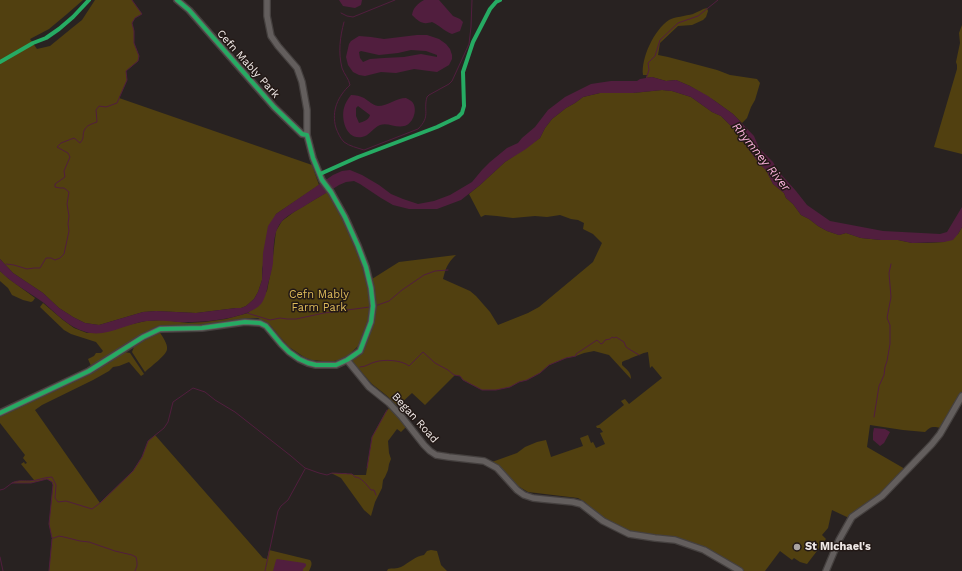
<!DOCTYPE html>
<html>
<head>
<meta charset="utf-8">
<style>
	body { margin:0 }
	canvas { display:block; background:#282221 }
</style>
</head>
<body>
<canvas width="962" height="571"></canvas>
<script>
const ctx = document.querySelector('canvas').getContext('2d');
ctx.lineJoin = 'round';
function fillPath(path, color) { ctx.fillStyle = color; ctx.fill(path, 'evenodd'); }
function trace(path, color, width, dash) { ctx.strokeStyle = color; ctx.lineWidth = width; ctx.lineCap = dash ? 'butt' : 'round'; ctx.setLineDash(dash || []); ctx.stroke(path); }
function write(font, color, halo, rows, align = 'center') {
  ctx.font = font + ' "Work Sans",sans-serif'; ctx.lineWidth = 3; ctx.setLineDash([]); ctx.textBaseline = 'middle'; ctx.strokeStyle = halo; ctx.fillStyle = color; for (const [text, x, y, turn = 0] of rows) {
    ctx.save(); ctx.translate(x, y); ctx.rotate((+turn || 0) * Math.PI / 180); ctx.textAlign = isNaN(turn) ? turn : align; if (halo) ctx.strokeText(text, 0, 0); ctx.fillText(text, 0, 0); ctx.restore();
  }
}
const green = new Path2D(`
	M0,0h83l-16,14 -18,15 -19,10 7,10 13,-3 22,-18 10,-8 13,-20h37l10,14 -7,4 -3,5 2,8v12l5,13 -1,5 -12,10 1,9 -8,18 193,67 7,20 -43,29 -14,55v11l-4,12 -4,7 -8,7 -5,2h-5l-40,5 -40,-2 -13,1 -44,13 -14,-2 -12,-6 -14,-9 -16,-15 -30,-20 -13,-14z
	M707,8l1,3 -2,6 -3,3 -11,5 -14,1 -18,17 -2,12 10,2 49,13 13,5 27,4 3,4 -5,17 -4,7 -4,11 -5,5 -9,-9 -18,-13 -25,-15 -14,-6 -10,1 -14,-4 -6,1 1,-3h-4c-2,-17 11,-45 26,-55 5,-3 17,-4 24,-6 5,-2 9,-5 14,-6z
	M962,25v129l-28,-7 23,-78v-4l-1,-3 4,-19 -1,-10z
	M662,90l10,1 19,6 21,15 9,4 11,11 4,2 8,14 22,27 7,14 11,9 2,5 7,6 8,11 8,4 9,7 9,5 12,4 7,-2 15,5 20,2h17l14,3h15l17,-1 14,-8 4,-7v166l-20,35c-9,-1 -10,-3 -17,4l-22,-2 -33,-5 -3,22 38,22 -19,20 -12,10 -25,19 -17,-8 -4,18 -6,7 4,4 -9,12 -10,13 -7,-2 -6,-4 -2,2 -12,-9 -15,20h-21l-12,-8 -57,-26 -34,-3 -11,-2 -11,-4 -23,-15 -11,-11 -7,-4 -50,-6 -10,-6 -11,-10 -5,-7 -10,-7 25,-9 8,-6 12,-5 9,-2 5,17 32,-11 -3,-8 8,-3 3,8 2,-1 3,6 9,-4 -5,-11 3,-1 -3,-4h-3l-1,-2 3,-1 25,-20 -3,-4 4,-2 4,5 33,-26 -10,-12 -2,2 -2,-16c-6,1 -11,4 -17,6 -3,2 -6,2 -9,4v3c5,5 9,7 9,14l-22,-24 -15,-4 -10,2 -8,3 -10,2 -17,7 -9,8 -13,7 -8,2 -9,5 -14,3h-14l-19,-10 -3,-4 -5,-1 -30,30 -13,-12 -14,13 -12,-11 -14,-11 -20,-23 13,-14 8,-24v-8l3,-11 -4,-25 27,-17 57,-7c-9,9 -10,12 -13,24l27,12 6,5 14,16 8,13 30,-12 11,-6 54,-45 9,-19 -9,-9 -10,-5 1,-6 -6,-3 -7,-1 -11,-4 -13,2 -12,-1 -22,2 -16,-2 -12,-1 -4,2 -12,-23 11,-9 25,-23 12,-8 23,-16 5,-10 7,-9 14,-11 9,-5 8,-6 17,-4h33z
	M329,191l30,62 6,17 6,32 -3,26 -6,14 -17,17 -11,2h-12l-11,-1 -7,-3 -15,-10 -10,-11 -8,-10 -13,-8h-10l-23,5 -27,2h-38l-18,9 -51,32 -3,-7 6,-3 2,-3h5l2,-2 -7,-9 -25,-8 -7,-4 -24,-23 3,-4 20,17 11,8 13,5 29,-4 12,-4 18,-4 18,-1 24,3 17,-1 21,-3 22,-6 19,-22 5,-26 4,-34 6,-10 12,-9z
	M0,271l9,8 26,19 -2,3 -2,1 -8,-2 -11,-5 -4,-7 -8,-7z
	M159,331c3,5 9,13 8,18 0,6 -17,18 -22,23l-13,-20 2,-5z
	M124,352l6,1 14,21 -3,2 -12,-14 -10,4 -6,1 -4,4 -16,9 -51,25 -7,5 65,93 33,-32 9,-14 6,-16 7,-6 108,123 4,1 2,-9 41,10c3,3 1,7 -1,11h-260l3,-33 -3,-14 4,-39 -1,-3 -5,-3 -16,4h-19c6,-4 15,-1 22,-3l-13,-16 3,-2 1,2 2,-1 -4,-5 2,-3 -25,-32v-8l63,-29 46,-23z
	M390,407l17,19 -6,6 -4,-3 -9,12 1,12 2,6 -2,5 -1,6 -3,7 -2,3 -1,8 -7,14 -4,14 -7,-6 -23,-32 -10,-5h15l1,1h5l2,1h12l6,-38 13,-24z
	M431,550l6,1 4,14 6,6h-60l1,-2c4,-1 9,0 13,-2 8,-4 14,-11 23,-12l3,-4z`);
const water = new Path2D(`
	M339,0h23l-1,5 -6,3 -12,-2z
	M424,0h15l14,16 7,3 3,3 -3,9 -8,3c-8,-3 -13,-9 -20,-12 -9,3 -13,0 -20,-7 1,-7 5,-11 12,-15z
	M417,35h10l12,4 7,5 4,5 2,6v4l-3,6 -12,7 -23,-3 -18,4 -15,-1 -16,4 -6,-1 -6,-3 -5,-7 -2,-8 3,-13 2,-3 8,-5 12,1 13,2zM411,50l15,1 11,4v2l-16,-3 -6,1 -11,2 -20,1 -14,1 -7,3 -3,-4 -1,-6 2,-1 18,4 19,-2z
	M652,77l14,4 10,-1 14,6 18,10 25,18 21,22 5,12 14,14 5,9 18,20 11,14 23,16 53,10 57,3 7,-2 15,-25v20l-4,7 -5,6 -9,2 -32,1 -14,-3h-17l-20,-2 -15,-5 -7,2 -12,-4 -9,-5 -9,-7 -8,-4 -8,-11 -7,-6 -2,-5 -11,-9 -7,-14 -6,-5 -16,-22 -8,-14 -4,-2 -11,-11 -9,-4 -21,-15 -19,-6 -10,-1 -29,3h-33l-17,4 -8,6 -9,5 -14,11 -7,9 -5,10 -14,11 -21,13 -25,23 -19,15 -24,9h-28l-16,-4 -12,-7 -21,-14 -6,-3 -8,1 -7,3c-12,8 -24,14 -36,22 -7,4 -15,8 -20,13 -11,11 -9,30 -10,43 -1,7 -3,14 -5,21 -1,6 -3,15 -7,20 -12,14 -54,18 -72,18 -14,1 -27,-3 -42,-1 -20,2 -41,17 -61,11 -18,-5 -29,-18 -42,-29 -15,-11 -31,-19 -44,-32v-12l13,14 30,20 16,15 14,9 12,6 14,2 44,-13 13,-1 40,2 40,-5h5l5,-2 8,-7 4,-7 4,-12 1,-27 5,-27 8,-12 57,-39 9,-4 8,-1 12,5 17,10 12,9 12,5 15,5 16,-3 16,-6 22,-13 10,-12 8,-8 17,-14 11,-5 4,-5 13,-11 13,-17 17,-13 26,-13 20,-3h26l3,-2z
	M351,95c5,0 9,1 13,3 5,3 8,7 14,8 10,0 18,-8 28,-8 2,1 6,3 7,5 5,8 -1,22 -9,23 -8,2 -17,-4 -24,-1 -7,3 -11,11 -18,12 -16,3 -21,-18 -18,-29 1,-5 4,-9 7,-13zM358,106l12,9c-1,5 -7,7 -11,8l-3,-7v-8z
	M874,428l11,1 5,3 -6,11 -4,3 -7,-6v-7z
	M277,559l27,4 2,1v2l-3,3v2h-30l3,-11z`);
const stream = new Path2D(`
	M341,13l6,3 6,1 42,-17
	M344,22c-4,15 -6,30 -2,46 2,6 7,11 8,17 -12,11 -19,26 -14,43 2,5 4,10 8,14 5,4 14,6 20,8l54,-21c13,-13 5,-18 9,-32l2,-2 20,-11 3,-3 17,-37 2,-17 1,-27
	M646,79l3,-9 -1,-7 7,-7 5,-16 18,-17 20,-7 20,-16
	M6,264l8,1 13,4 7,-1h6l6,-10h5l4,2 5,-2 4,-4 5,-23 -1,-7 1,-8 -2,-12 2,-12 -5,-4h-4l-5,-1v-3l10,-7 -1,-6 6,-14 -2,-4 -11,-6 4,-4 13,-5 6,5c5,-6 2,-7 4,-12 2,-6 8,-7 13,-9l-1,-12 3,-4 7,1 11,-4 10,-23 -1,-9 12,-10 1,-5 -5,-13v-12l-2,-8 3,-5 7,-4 -10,-14
	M375,306l14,-5 13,-11 22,-15 11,-4 13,-1
	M247,313l23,7 10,-2 7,1h9l28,-6 46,-6
	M360,367c6,0 10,-4 15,-5 9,-3 27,-2 34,4l14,-14 12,11 13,7 6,5 6,1 3,4 19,10h14l14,-3 9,-5 8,-2 13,-7 9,-8 17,-7 10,-2v-2l21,-14 4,4 2,-1 2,-3 5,-1 2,-2 2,1 2,-1 8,5 2,5 3,2 10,6
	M874,417l5,-31 5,-11 1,-8 2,-6 3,-17v-19l-3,-7 4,-21 -2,-24 2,-9
	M367,468l5,-31 15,-27
	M12,483c5,-3 11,-2 17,-2 8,0 15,-4 23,-4l4,8 -1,13 3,4 8,-1 26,8 8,-6 33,-32 9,-14 6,-16 16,-13 4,-6 5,-20 20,-14 12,4 10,8 20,12 56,44 14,12 14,5 8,2 5,-2 20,1 3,3c6,0 12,8 16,13h3l2,5
	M0,490l4,-1 8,-6h19l16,-4 5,3 1,3 -4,39 3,14h2l5,-2 5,1 16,4 9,1 26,9 17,4 4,2 1,5v4l-2,5
	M0,557l3,14
	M49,571l3,-32
	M265,571l13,-60 3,-5 7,-6 17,-31`);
const minor = new Path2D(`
	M177,0l12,10 85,97 28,27 5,1
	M347,360l22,27 20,16 13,14 22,28 6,6 6,4 13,2 35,4 13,7 20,22 7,5 9,3 9,1 31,3 8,2 22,17 26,13 26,4 20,2 29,10 36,21
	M0,413l89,-42 54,-34 17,-8 42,-1 43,-6 15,1 6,3 15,18 8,8 10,7 9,4 8,2h20l11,-5 13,-9 11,-29 2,-16 -2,-18 -5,-21 -8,-21 -13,-29 -14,-25 -9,-12 -9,-22 -6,-23v-25l-5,-28 -5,-14 -19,-22 -7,-10 -4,-20v-16
	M826,571l13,-31 13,-23 30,-21 50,-52 8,-10 22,-38`);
const cycleway = new Path2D(`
	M0,62l33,-19 13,-5 13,-9 14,-12 16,-17
	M320,174l38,-17 79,-30 21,-10 4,-4 2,-7 -1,-34 10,-30 17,-33 6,-7 4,-2
	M0,413l89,-42 54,-34 17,-8 42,-1 43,-6 15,1 6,3 15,18 8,8 10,7 9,4 8,2h20l11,-5 13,-9 11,-29 2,-16 -2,-18 -5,-21 -8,-21 -13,-29 -14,-25 -9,-12 -9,-22 -6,-23 -5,-1 -28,-27 -85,-97 -12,-10`);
const markers = [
	[797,547,4,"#a9a3a1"]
];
const streetNames = [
	["Cefn Mably Park",248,64,48],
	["Began Road",415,418,48]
];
const parkNames = [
	["Cefn Mably",319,295],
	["Farm Park",319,308]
];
const poiNames = [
	["St Michael's",805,547]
];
const waterNames = [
	["Rhymney River",761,157,51]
];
fillPath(green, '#514010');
fillPath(water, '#511e3e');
trace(stream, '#511e3e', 1);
trace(minor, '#45403f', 8);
trace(minor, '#635e5d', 5.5);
trace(cycleway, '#26ab63', 4);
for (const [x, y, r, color] of markers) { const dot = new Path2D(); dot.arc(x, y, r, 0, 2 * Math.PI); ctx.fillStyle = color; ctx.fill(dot); trace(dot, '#221815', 1.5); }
write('11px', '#efe8e6', '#221815', streetNames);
write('11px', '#ddba59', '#221815', parkNames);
write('bold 11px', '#efe8e6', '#221815', poiNames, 'left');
write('italic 12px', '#f8b0d9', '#221815', waterNames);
</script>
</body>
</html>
